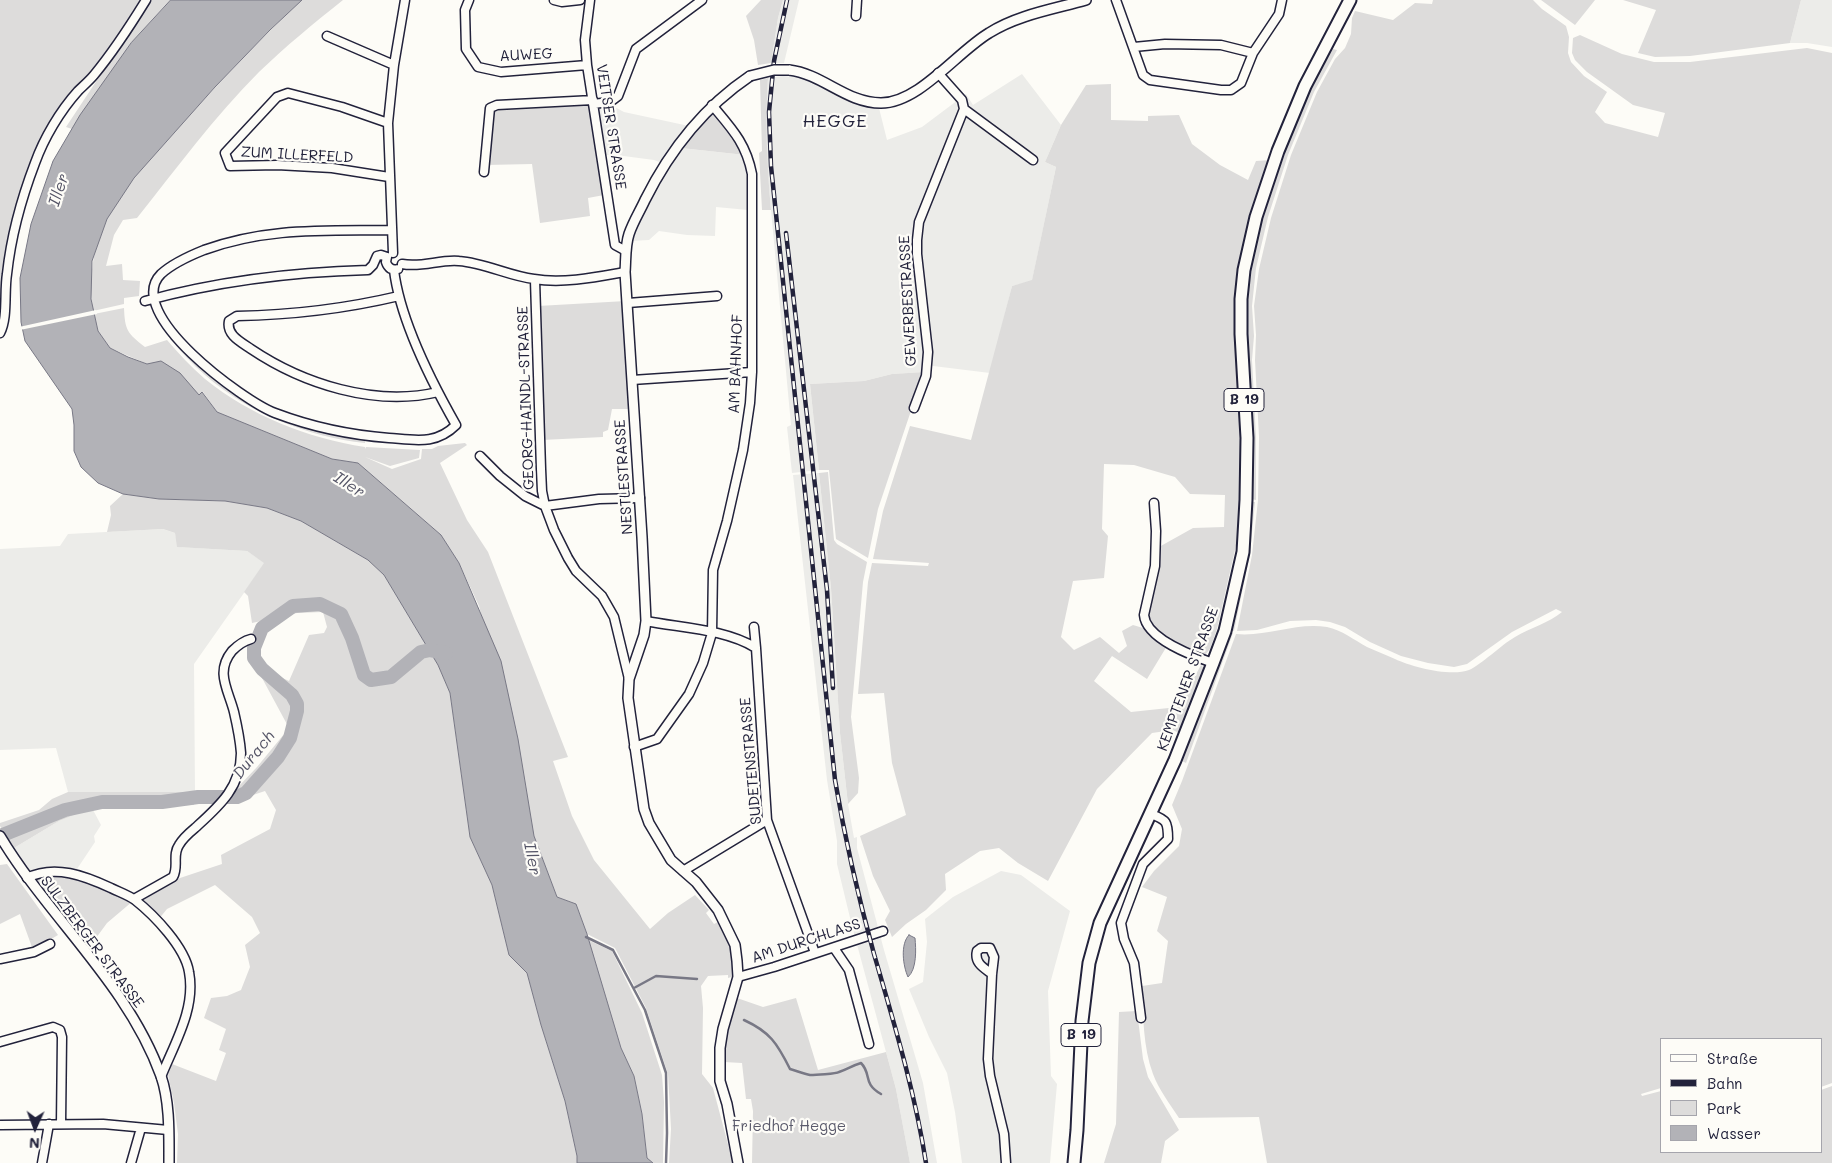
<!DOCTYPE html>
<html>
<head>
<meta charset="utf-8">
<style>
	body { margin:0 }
	#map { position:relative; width:1832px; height:1163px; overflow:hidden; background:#fdfcf7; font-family:Mali,sans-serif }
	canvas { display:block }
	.legend { position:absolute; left:1660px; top:1038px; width:162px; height:115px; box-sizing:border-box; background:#fdfcf7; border:1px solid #a5a5ac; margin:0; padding:6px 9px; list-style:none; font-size:15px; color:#22223b }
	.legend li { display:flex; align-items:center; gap:10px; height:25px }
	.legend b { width:25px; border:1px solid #a5a5ac }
	.north { position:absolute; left:10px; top:1103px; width:50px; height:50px; -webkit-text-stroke:4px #fdfcf7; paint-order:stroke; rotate:182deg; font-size:14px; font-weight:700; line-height:20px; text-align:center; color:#22223b }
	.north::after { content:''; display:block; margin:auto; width:18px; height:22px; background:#22223b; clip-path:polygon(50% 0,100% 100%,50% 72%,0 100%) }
</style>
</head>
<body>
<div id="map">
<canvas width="1832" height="1163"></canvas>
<ul class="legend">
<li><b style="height:6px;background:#fdfcf7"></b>Straße</li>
<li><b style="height:6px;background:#22223b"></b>Bahn</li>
<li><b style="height:14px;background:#dddcdb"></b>Park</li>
<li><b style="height:14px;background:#b2b2b7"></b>Wasser</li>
</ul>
<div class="north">N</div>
</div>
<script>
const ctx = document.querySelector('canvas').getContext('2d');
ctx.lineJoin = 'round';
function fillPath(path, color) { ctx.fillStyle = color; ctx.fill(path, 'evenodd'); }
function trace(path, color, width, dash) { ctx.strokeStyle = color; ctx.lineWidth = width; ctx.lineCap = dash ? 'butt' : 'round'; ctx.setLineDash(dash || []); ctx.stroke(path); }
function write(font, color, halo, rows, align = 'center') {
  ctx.font = font + ' Mali,sans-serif'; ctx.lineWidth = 4.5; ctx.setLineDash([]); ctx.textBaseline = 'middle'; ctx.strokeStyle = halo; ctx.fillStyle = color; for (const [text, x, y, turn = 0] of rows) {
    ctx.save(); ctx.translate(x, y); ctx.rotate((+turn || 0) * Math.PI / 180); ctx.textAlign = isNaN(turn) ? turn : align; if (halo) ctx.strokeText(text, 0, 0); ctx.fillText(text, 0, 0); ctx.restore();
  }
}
const built = new Path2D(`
	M783,0h16l-15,63h-13l7,-45z
	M1801,0h31v47l-25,-4h-17z
	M1022,74l39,51 -16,37 11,5 -24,114 -20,5 -22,87 -65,-8 -1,7 -32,2 -28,7 -54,3 9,86 -27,3 -5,-46 4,-2 -24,-258 -1,-54 2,-35 15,-2 20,2 14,5 14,9 26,12 22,4 8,32 35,-13 44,-33 7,11z
	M611,105l13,7 65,14 -27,37 -8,-3 -38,-5h-12l-7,-48z
	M681,148l64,7 4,19 -1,36 -32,-3 -1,29 -28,-1 -28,-4 -10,9 -19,1 1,-6 26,-51z
	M819,473l12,115 9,145 8,71 6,34 3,-1v11l27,102 39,133 14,80h-27l-14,-74 -44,-163 -15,-62v-23l-10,-61 -34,-305z
	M163,529l12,4 3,14 69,4 18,12 -71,101 1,128h-127l-12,-44 -56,2v-201l60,-3 8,-12z
	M92,808l9,17 -7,11 1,6 -20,30 -45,2 -16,-26 45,-27z
	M1001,871l20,4 49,36 -22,80 3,85 6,8 -7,79h-88l-7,-51 -8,-39 -18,-36 -20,-48 14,-7 4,-40 -2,-23 28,-22z`);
const green = new Path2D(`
	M0,0h143l-21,34 -80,110 -38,126 -2,35v12l-2,8z
	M150,0h21l-40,43 -59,86 -6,-2z
	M302,0h41c-29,23 -57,46 -84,72 -45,45 -83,97 -122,146l-14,2 -9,15 -8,31 16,-2 1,16 17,1 -1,15 -15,2v6l-31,7c-5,-30 0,-66 14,-93 17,-33 44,-59 68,-87 41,-45 82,-89 127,-131z
	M761,0h22l-5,18 -7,45 -13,2 -4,-25 -8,-24z
	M1433,0h100l9,9 24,17 3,11 -1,16 3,9 13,14 23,16 -12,20 10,11 53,14 7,-24 -32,-8 -46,-33 -12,-12 -3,-7 1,-15 7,-3 42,19 32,8h36l117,-14 25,5v1030l-11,4v-48h-160v49l-20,6 1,2 19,-5v61h160v-62l11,-4v77h-565l-8,-46 -80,1c-9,-14 -20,-28 -26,-44 -10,-27 -10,-59 -11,-88l20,-3 6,-42 -11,-10 10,-34 -25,-10 12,-16 25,-25 3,-17 -10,-24 10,-24 54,-147c31,3 60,-12 91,-7 15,3 27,13 40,20 9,4 19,8 28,12 17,8 56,18 74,11 12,-5 32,-25 46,-33 15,-9 34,-14 47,-25l-6,-3 -44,23 -45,32 -13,3 -26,-4 -27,-7 -31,-14 -25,-15 -15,-5 -14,-2 -26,1 -33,9 -20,1 15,-76 6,-55 1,-63 -4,-77 1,-25 -2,-29 5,-37 12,-51 20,-63 26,-63 18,-33 10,-11 6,-14 1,-16 3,-7 38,9 22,-17 17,1z
	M1541,0h54l-20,25z
	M1623,0h178l-11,43 -100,13 -35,1 -17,-4 18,-43z
	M1333,49l4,1 -23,42 -26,63 -20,62 -12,51 -4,38 2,30 -2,24 4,77v63l-5,-1c-2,-40 -3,-81 -5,-121 -1,-27 -3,-54 0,-80 9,-87 44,-175 87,-249z
	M768,78c-3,44 -1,88 3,132h-9l-3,-57 3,-2 -2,-71z
	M1111,84v36l37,1v-5l31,-1 13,29 28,21 28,15 8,-19 15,-1 -23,72 -8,296 -23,101 -7,20 -5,6c-17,-4 -58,-21 -58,-41l12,-67 34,-19 31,-1 1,-32 -35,-1 -15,-17 -41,-12 -30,-1 -2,65 6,7 -4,42 -31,3 -12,56 13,13 26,-13 19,16 8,-7 -5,-15 11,-6 10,3 24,18 -20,33 -35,-23 -18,25 37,31 47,-5 23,-42 3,3 -25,65 -6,-3 -21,3 -55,56 -49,92 -30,-18 -19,-15 -19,3 -35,23 1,16 -20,20 -20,14 -14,13 -7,-17 5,-9 -17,-35 -13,-40 46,-21 -14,-52 -8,-70 -26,1 10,-112 4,-19 56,3 1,-3 -56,-4 10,-48 27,-85 61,14 41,-154 20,-6 24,-113 -11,-5 16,-37 25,-40z
	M590,102l14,93 -16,3 2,18 -50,7 -8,-59 -46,1 5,-52 6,-6z
	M713,110l13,15 19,30 -64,-7z
	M626,301l4,108h-18l-4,21 -5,2v5l-61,3 -4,-134z
	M124,308c1,22 3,25 21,39l22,-7c12,14 24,27 38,39 46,37 102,59 160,68l1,2v-2l54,3 -1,8 -29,8 -25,-9 27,12 29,-10 1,-10h10l6,-3 27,-3 2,2 -27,18 27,57 21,32 80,205 -15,4 19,55 22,44 56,69 18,-16 27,-18 14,15 -3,3 8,11 6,-3 12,24 3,31 -7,2v-3l-20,1 -7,10 2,22 -1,66 11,14 20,75h-64l2,-34 -3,-55 -22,-66 -31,-60 -28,-14 -11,-30 -19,-7 -23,-61 -55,-230 -20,-43 -18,-28 -83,-72 -26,-4 -115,-47 -14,-20 -3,3 -53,-31 -37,-16 -12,-17 -4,-17z
	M174,338l65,57 73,33 34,9 19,2v4c-57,-6 -117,-30 -160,-68 -13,-11 -24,-24 -35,-36z
	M924,372l-46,137 -10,49 -32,-19 -7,-69h-10l-9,-86 54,-3 28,-7z
	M828,472l6,68 3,4 30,18 -4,20 -12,135 8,61 -1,15 -10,11 -8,-71 -9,-145 -12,-115z
	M123,494l36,5 66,2 42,7 34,13 67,39 16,15 54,90 12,28 20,144 22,48 17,70 18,18 14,52 24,76 12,55v7h-400l1,-29 -4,-31 -6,-28 4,-11 44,17 10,-28 -7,-3 7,-21 -22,-11 7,-20 16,-2 14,-6 9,-23 -5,-22 15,-12 -8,-16 -37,-32 -48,24 -9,11 -20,-20 42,-22 42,-14 -1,-9 49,-26 6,-19 -11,-19 -36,12 9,-16 19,-20 32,-39 -34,-63 34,16 20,-46 15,-2 3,-6 -4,-15 -26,1 -45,10 -4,-27 -4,-4 20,-29 -17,-12 -70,-4 -2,-14 -12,-4 -56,3 4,-17 -1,-9z
	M1252,502h3l-5,52 -16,77 -5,-1 17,-77z
	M1229,633h4l-47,130 -4,-2z
	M68,792h127l-1,13 -102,3 -33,13 -45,27 -14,-22v-3l39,-13 13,-11z
	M7,864l51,71 -25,15 -13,-36 -20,10v-59z
	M42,875c39,0 56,10 91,26l-26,22 -19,26 -55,-71z
	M588,940l24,11 30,62 20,62 2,27 -1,61h-10l-6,-5 -5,-44 -8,-38 -13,-28z
	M737,998l26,9 33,-9 22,72 68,-18 10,37 14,74h-158l1,-52 -2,-12h-5l-4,-36 -18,-1 2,-31z
	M1137,1011l6,48 5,18 31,53 -14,11 -4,22h-57l12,-39 3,-112z`);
const water = new Path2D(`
	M171,0h131l-32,30 -55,57 -81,91 -27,41 -15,42 -1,38 7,32 12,17 18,9 19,7 14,-3 19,12 19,22 3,-3 15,20 115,47 26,4 83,72 18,28 42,98 17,78 16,97 23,61 19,7 11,30 34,114 13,28 8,38 5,44 6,5h-76v-7l-12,-55 -24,-76 -14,-52 -18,-18 -17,-70 -22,-48 -20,-144 -12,-28 -54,-90 -16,-15 -67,-39 -34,-13 -42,-7 -66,-2 -36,-5 -25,-11 -17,-16 -7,-16v-26l-2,-16 -47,-68 -4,-19 -1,-44 11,-54 22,-63 27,-46 51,-72z
	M909,935l6,3c1,11 2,31 -7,39 -5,-11 -8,-33 1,-42z`);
const pier = new Path2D(`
	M96,310l1,4 -77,16 -1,-3z`);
const stream = new Path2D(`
	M586,937l27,13 32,60 21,63 1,60 -1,30
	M634,988l22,-12 41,3
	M744,1020c26,12 33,23 46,49 7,2 14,5 20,6 4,0 26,-1 29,-3 9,-3 12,-6 22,-9 11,11 1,20 20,31`);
const river = new Path2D(`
	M0,836l65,-26 37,-8h60l36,-5h39l9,-4 32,-36 12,-19 7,-27v-7l-5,-9 -30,-26 -8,-11v-10l8,-20 31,-22 27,-2 21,10 11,24 12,37 7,5 20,-3 30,-25 9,-2 16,3`);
const minor = new Path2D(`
	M469,0l-4,10 1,39 12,18 23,5 86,-7
	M554,0l8,2 18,-2
	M590,0l-5,40 2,25 28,180 11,6
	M1116,0l27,75 7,5 71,10h10l10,-7 12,-30 26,-39 3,-14
	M856,16l1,-16
	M327,36l67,29
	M1134,47l31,-3 56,1 32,8
	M593,104l17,-2 8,-6 18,-47 66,-49
	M964,109l69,51
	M388,123l-46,-16 -54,-14 -11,4 -52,56 5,13 47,-1 55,3 57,9
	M484,172l6,-64 7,-3 96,-5
	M391,230c-66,1 -124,-3 -187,20 -15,6 -31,13 -43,24 -39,39 83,127 114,139 37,14 75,22 114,25 27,2 47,7 67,-13 -25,-44 -56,-105 -62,-155
	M393,253l-5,-130 6,-58 11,-65
	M387,257l-1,5c2,6 6,9 12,7
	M402,264c20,4 38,-5 57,-3 26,2 50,15 75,18 29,5 63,-2 91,-7
	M535,280l6,189 1,22 3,15 9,24 14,28 8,13 26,25 12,21 15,62
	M399,296c-55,13 -105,19 -162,20l-8,5c-3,14 12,21 22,28 52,35 124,58 187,43
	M145,301c73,-20 147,-29 223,-31l5,-5 4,-9 4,-1 6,2
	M628,303l89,-7
	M0,333c8,-15 4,-41 7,-59 4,-37 15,-77 28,-111 9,-25 25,-52 43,-72 5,-5 11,-10 16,-16 19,-23 36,-49 52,-75
	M632,380l120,-8
	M914,408l12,-32 2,-24 -11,-98v-14l2,-18 45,-113 -2,-9 -24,-27
	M480,456l20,20 25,20 20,10 54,-7 41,-1
	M1154,503l2,28 -1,35 -11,49c2,24 49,41 69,48
	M646,621c35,7 79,8 110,27l11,172 48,133
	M754,627l2,21
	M634,747l23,-8 32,-45 14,-31 9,-30 1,-63 14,-49 16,-71 7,-47 2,-31v-198c-6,-31 -20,-45 -40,-69
	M683,871l84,-51
	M27,878c28,-14 58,-2 84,10 8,4 17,7 24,12 19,15 50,47 54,72 7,37 -15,72 -28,105
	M134,899l39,-22c6,-10 -1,-22 6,-32 4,-7 10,-12 16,-17 23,-21 46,-40 46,-75 -1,-14 -4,-28 -7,-41 -6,-23 -19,-40 -2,-61 6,-6 11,-10 19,-12
	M834,948l15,22 20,74
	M0,959l34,-7 16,-8
	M992,974c-8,-6 -18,-11 -15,-23l4,-3h9l4,9 -2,17 -4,85 2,17 14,58 2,29
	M738,977l36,-10 109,-36
	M1141,1018l-7,-55 -10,-24 -3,-16 22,-59 25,-25c0,-17 -1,-19 -17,-25
	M0,1042l53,-15 7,3 2,7 -1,87
	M0,1125l103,-1 65,6
	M42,1163l7,-39
	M131,1163l10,-35`);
const tertiary = new Path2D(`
	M789,70c34,4 57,33 92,33 38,0 76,-51 108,-70 28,-18 65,-24 97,-33
	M0,836c49,82 128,148 161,240 9,26 8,59 8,87
	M738,1163l-11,-59 -7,-23v-33l3,-19 15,-52 -1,-16 -2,-16 -17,-35 -22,-28 -25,-22 -22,-37 -5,-14 -16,-111 1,-19 15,-44 2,-14 -4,-84 -17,-265c1,-12 0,-26 4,-38 4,-12 11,-23 16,-34 25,-50 59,-93 105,-124`);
const primary = new Path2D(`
	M1074,1163l3,-33 5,-109 7,-58 11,-40 75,-163 38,-97 12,-32 18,-79 3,-52 1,-62 -6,-104v-35l3,-29 12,-53 22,-66 27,-65 45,-86`);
const rail = new Path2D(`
	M787,0l-13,61 -5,51 2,54 64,614c10,59 23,116 39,174 20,69 41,138 52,209
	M786,233l41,357 6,98`);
const tertiaryBridge = new Path2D(`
	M750,76l24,-6h15`);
const shields = [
	[1244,400,40],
	[1081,1035,40]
];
const shieldNames = [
	["B 19",1244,400],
	["B 19",1081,1035]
];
const streetNames = [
	["AUWEG",526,55,-3],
	["VEITSER STRASSE",611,127,81],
	["ZUM ILLERFELD",297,155,3],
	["GEWERBESTRASSE",908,301,-93],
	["AM BAHNHOF",736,364,-88],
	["GEORG-HAINDL-STRASSE",526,398,-92],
	["NESTLESTRASSE",624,477,-94],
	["KEMPTENER STRASSE",1188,679,-70],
	["SUDETENSTRASSE",751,761,-95],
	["AM DURCHLASS",806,941,-18],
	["SULZBERGER STRASSE",92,942,53]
];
const parkNames = [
	["Friedhof Hegge",789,1126]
];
const waterNames = [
	["Iller",59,190,-72],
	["Iller",349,485,33],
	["Durach",254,755,-51],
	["Iller",532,859,79]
];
const quarterNames = [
	["HEGGE",835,121]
];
fillPath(built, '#ecece9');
fillPath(green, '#dddcdb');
fillPath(water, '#b2b2b7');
trace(water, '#787885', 1);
fillPath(pier, '#fdfcf7');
trace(stream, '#787885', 2.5);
trace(river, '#b2b2b7', 14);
trace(minor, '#22223b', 11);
trace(tertiary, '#22223b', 12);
trace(primary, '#22223b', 15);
trace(minor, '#fdfcf7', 8);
trace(tertiary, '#fdfcf7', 9);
trace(primary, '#fdfcf7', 11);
trace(rail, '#22223b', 4.5);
trace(rail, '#fdfcf7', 2.5, [8]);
trace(tertiaryBridge, '#22223b', 12, []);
trace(tertiaryBridge, '#fdfcf7', 9);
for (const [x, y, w] of shields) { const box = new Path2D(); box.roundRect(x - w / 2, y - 11.5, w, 23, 4); ctx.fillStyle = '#fdfcf7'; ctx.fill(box); trace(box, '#22223b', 1); }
write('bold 14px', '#22223b', null, shieldNames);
write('15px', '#22223b', '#fdfcf7', streetNames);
write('15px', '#5a5a6b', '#fdfcf7', parkNames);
write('italic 16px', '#545466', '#fdfcf7', waterNames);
ctx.letterSpacing = '1px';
write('18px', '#22223b', '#fdfcf7', quarterNames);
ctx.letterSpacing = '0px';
</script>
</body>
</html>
